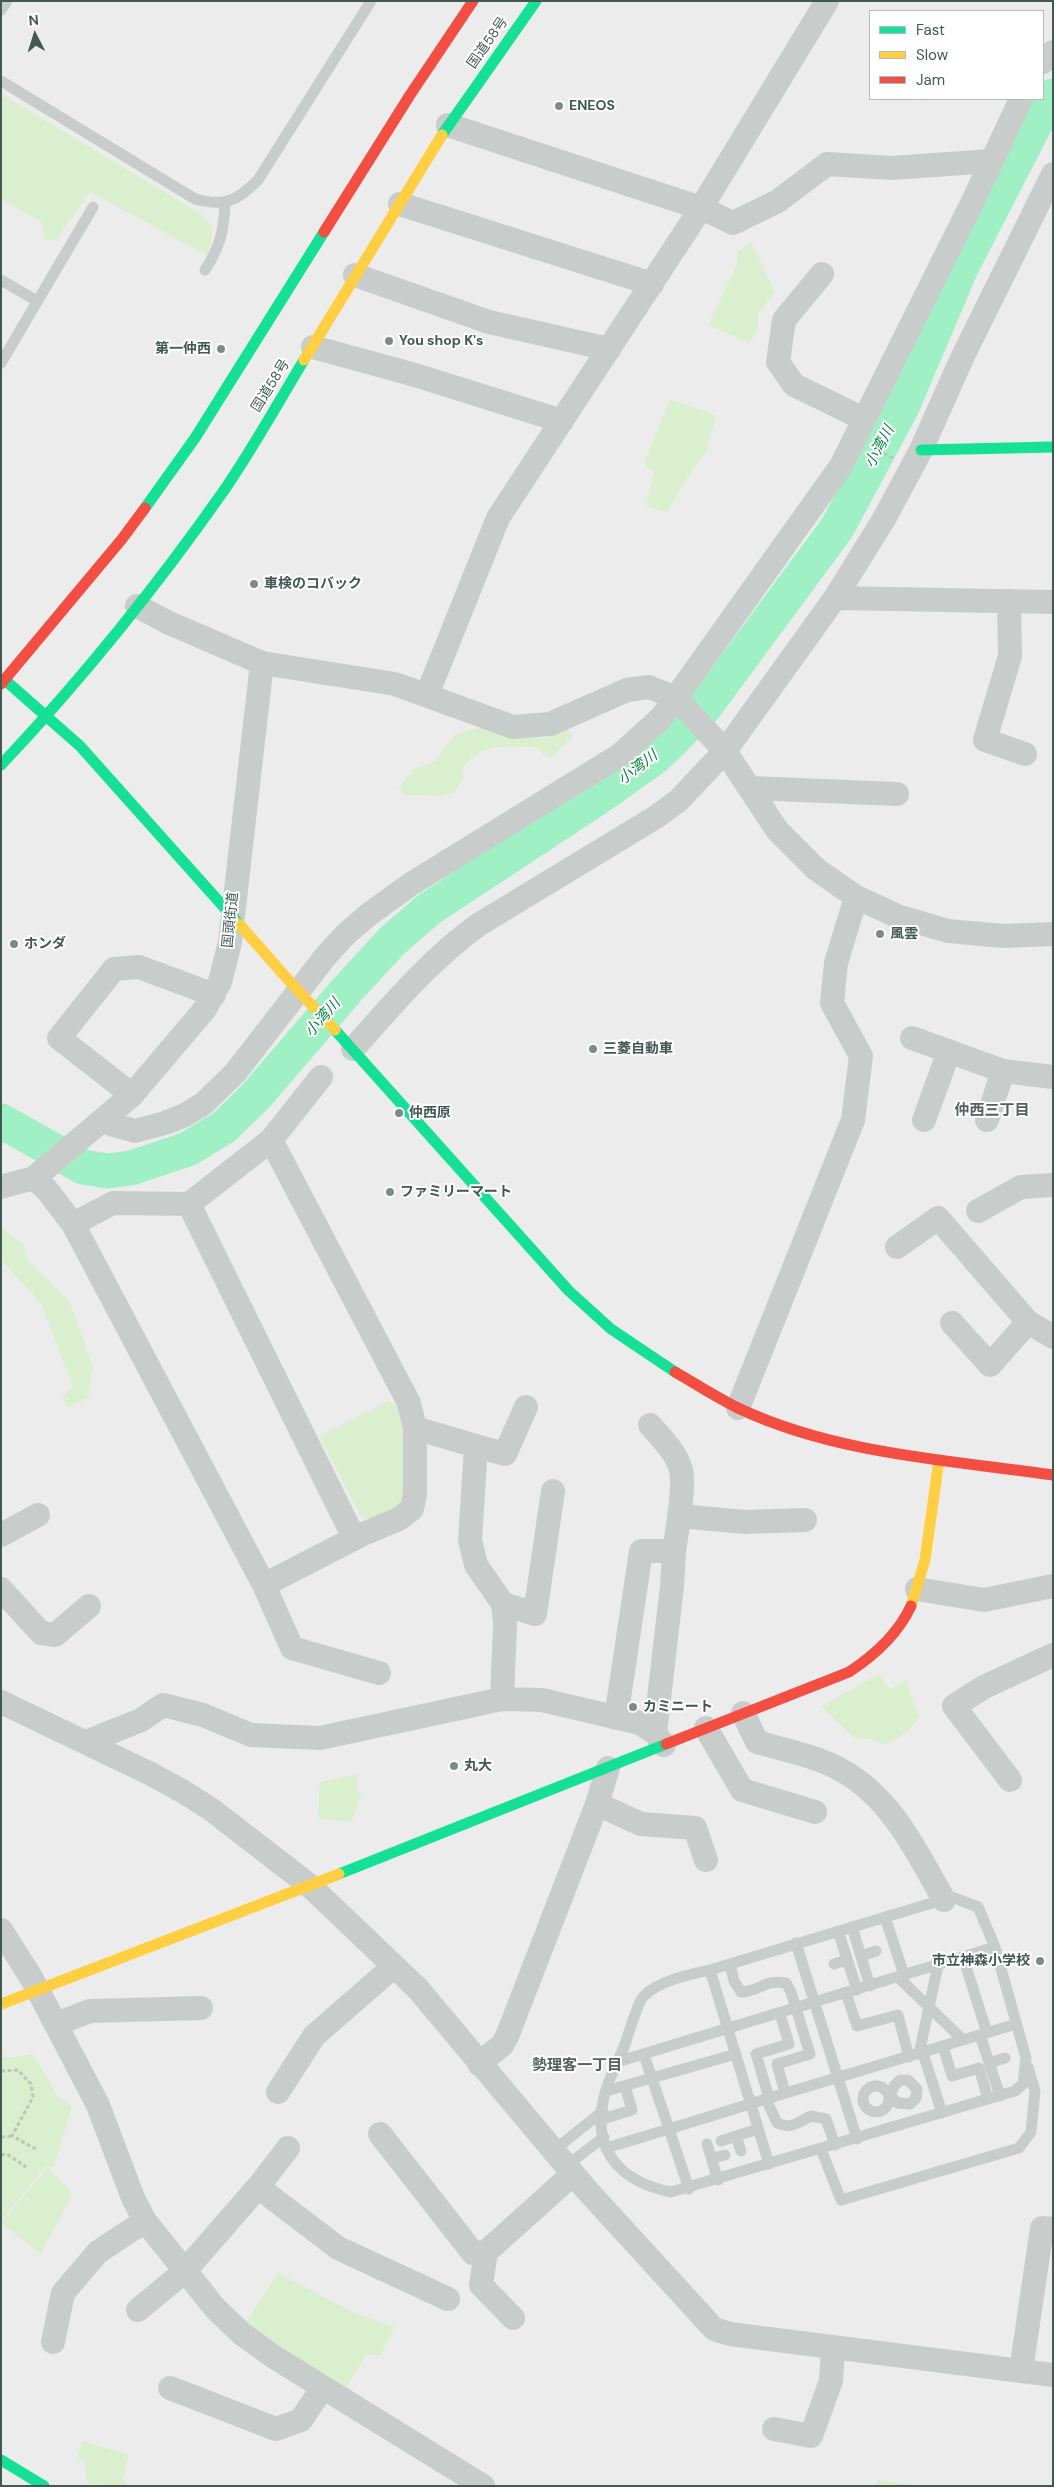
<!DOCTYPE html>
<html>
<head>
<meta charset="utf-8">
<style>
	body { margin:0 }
	#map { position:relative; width:1054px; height:2487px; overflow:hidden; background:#edeced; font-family:"DM Sans",sans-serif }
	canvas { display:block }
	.frame { position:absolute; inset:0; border:2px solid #425953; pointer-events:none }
	.legend { position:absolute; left:869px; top:10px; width:175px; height:90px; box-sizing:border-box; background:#fff; border:1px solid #b3bdba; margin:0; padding:6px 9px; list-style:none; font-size:15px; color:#425953 }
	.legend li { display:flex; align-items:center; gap:10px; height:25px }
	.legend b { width:25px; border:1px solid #b3bdba }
	.north { position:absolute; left:10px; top:10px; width:50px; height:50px; -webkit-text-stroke:4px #fff; paint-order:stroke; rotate:355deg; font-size:14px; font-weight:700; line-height:20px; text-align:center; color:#425953 }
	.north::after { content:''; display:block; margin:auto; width:18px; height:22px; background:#425953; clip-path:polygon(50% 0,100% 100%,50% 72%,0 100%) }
</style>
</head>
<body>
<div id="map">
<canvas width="1054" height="2487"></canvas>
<div class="frame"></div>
<ul class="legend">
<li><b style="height:6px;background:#16e098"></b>Fast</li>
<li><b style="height:6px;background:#ffcf43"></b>Slow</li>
<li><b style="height:6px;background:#f24e42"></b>Jam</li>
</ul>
<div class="north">N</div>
</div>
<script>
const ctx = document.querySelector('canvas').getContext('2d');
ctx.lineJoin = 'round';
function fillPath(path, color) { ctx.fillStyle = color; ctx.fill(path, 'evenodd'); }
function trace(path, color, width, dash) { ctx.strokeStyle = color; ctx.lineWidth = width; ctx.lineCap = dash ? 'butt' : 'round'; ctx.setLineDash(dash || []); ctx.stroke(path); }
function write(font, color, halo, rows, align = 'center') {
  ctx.font = font + ' "DM Sans","Noto Sans JP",sans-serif'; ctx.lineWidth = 4; ctx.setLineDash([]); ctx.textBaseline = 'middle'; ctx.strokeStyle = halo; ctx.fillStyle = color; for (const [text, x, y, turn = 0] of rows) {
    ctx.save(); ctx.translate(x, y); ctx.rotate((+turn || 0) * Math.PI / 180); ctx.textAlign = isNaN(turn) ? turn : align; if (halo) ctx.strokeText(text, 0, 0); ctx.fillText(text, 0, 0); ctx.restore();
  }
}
const green = new Path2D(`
	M1,94l202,121 10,13 -5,28 -118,-64 -34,48h-12l-3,-18 -40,-23z
	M751,241l24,52 -17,20v18l-9,12 -41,-18 29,-61v-11z
	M670,399l46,16 -9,36 -25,34 -15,28 -21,-7 8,-34 -10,-8z
	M480,727l31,9 33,2 23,-11 5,11 -21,20 -8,-3 -7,-8c-30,0 -52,-6 -73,20l1,10 -9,15 -11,4 -40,-1 -6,-7 15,-18 22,-9 19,-26z
	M1,1227l23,18 4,15 42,43 23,64 -5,31 -20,9 -6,-10 11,-10 -32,-84 -40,-43z
	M389,1401l14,9 2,87c-9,16 -25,24 -43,21l-43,-82z
	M879,1674l11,15 17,-10 7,27 6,10 -12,15 -18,12 -8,1 -11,-5 -17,-1 -33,-32z
	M358,1774l-1,13 4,10 -10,25 -33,-3 2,-37z
	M1,2054l5,4 27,-4 25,43 14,9 -18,61 -8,-1 -45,55z
	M47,2168l25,25c-8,22 -22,40 -31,61l-40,-31z
	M278,2273l78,40 39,14 -14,28h-15l-21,35 -101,-65z
	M83,2441l46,14 -6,25 6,6 -42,-2 -1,-19 -9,-9z
	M878,2480l43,6h-45z`);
const river = new Path2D(`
	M1,1121l82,46 25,4 23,-3 57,-19 36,-22 31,-30 92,-107 45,-49 37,-32 167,-110 58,-41 17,-16 33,-34 133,-180 65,-121 59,-139 73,-142 19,-30`);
const path = new Path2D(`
	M872,448l21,10
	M1,2071l17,-1 13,14 2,13 -21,39 24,13
	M1,2137l11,-1
	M1,2155l6,-1 19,13`);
const lane = new Path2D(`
	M1,10l6,-9
	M1,81l194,118c30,8 42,2 63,-19l113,-179
	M205,270c15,-23 19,-40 20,-67
	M1,280l36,21
	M1,363l92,-156
	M952,1897l26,10 17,40 31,111 -3,26 -8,7 -344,101c-50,-10 -80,-41 -67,-95 4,-17 13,-34 20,-50 4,-11 13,-43 19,-50 14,-16 48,-23 67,-27z
	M885,1917l19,58
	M852,1927l18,59
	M838,1931l19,59
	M796,1943l61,196
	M861,1956l15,-5
	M963,1957l24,76
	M730,1964l4,17 7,11c19,0 22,-13 45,-9l5,9 19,62 -33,10 8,29
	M834,1964l13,-4
	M710,1970l59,194
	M898,1977l65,63
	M846,1993l11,33 41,-11 11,42
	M980,2035l20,61
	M943,2046l9,30 27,-8 9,31
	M923,2053l19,60
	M919,2054l19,-89
	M617,2062l378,-115
	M989,2063l16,-5
	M900,2080h8l9,9 -1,9 -6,6 -12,-1 -8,-7 4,-10z
	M863 2099a13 13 0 1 1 26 0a13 13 0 1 1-26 0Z
	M606,2091l130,-37
	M769,2098l-13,-44 33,-10 -9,-30
	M766,2099l250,-75
	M603,2119l29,-9 -7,-24
	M736,2136l5,15
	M721,2141l37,-12
	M707,2144l11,36
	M606,2148l63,-19 -25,-74
	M821,2149l20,51 178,-52 12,-16 4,-41 -7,-24
	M553,2151l50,-40
	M712,2158l13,-3
	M566,2166l38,-29
	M689,2189l-20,-60 97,-30 11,24c15,7 21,-1 34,-7l15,3 9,26`);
const street = new Path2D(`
	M1043,62l10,-10
	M448,125l253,83 32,15 45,-22 49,-37 65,4 99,-7
	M400,204l252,80
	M822,274l-38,46 -6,42 16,23 70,34
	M355,275l134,47 120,27
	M313,347l102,28 147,46
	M835,598l218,4
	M1009,601l1,55 -25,84 40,14
	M137,606l30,16 95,41 133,21 118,43 37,-3 77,-34 22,-3 27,11 49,53 52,79 39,39 40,28 41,19 51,15 55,5 50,-2
	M427,695l71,-177 203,-310 126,-207
	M750,788l147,6
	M912,1038l91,33 50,6
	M353,1049c39,-44 77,-89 125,-124l178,-108 23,-17 46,-49 110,-153 49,-79 37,-69 41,-92 91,-184
	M132,1095l-73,-57 55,-69 25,-2 75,28
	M924,1120l25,-69
	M987,1120l16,-49
	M103,1122l32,9 30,-8 20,-8 18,-11 32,-31 90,-116 20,-22 23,-20 43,-31 209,-129 42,-38 179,-251 132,-265 48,-102
	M34,1178l13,12 26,34 191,361 97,-50 38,-16 13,-10 3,-15v-66l-6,-25 -138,-263
	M1,1187l33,-9 98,-83 73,-86 15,-27 10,-40 32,-279
	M189,1204l165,334
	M978,1211l43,-24 32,-2
	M73,1224l40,-21 76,1 82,-64 50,-63
	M897,1247l41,-29 90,104 25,15
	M952,1323l38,42 38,-43
	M738,1408l115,-288 8,-64 -29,-53 4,-40 20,-66
	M415,1428l61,18 -6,94 6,25 27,39 32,10 18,-123
	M476,1446l29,8 21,-47
	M679,1516l66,6 60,-2
	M1,1535l37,-20
	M264,1585l28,63 87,25
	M1,1589l40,44 14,2 34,-29
	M917,1589l67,11 69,-14
	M502,1699l3,-75 -2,-20
	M1,1702l150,72 33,18 28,18 97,75 109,104 167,199 129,141 16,5 323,41
	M743,1713l14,29c24,7 62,15 84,28 50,27 76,82 103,130
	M616,1718l25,-167h33c3,-20 11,-62 7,-81 -4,-17 -20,-32 -31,-45
	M706,1728l36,62 73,22
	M655,1733l17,-147 2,-35
	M86,1742l55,-22 22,-15 40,10 48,20 69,3 182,-39 40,1 98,23 15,10 9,12
	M1010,1780l-56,-74 30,-19 69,-32
	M597,1804l44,20 54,4 11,32
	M1,1930l31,49 66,126 35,93 12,23 70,87 27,26 32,23 209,129
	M56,2024l34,-13 111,-3
	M479,2064l24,-20 5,-10 89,-230 11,-36
	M278,2092l36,-56 79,-69
	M380,2134l93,119 13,-1 87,-78
	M258,2187l80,61 110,51
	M486,2252l-5,33 32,33
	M138,2310l46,-38 74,-85 30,-39
	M53,2342l10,-49 35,-41 47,-31
	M1021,2371l21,-143 11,1
	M170,2388l106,41 25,-9 22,-33
	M774,2429l37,7 20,-55 2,-34`);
const fast = new Path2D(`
	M442,135l94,-134
	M921,450l132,-3
	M145,508l50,-70 129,-206
	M5,680l75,66 159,178
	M1,765c81,-86 156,-179 224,-276 28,-41 53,-86 79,-129
	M335,1030l234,261 42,38 64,43
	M339,1874l327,-130
	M1,2460l43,26`);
const slow = new Path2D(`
	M304,360l138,-225
	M239,924l52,59
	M911,1606l14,-46 14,-100
	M1,2004l338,-130`);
const jam = new Path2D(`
	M324,232l86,-137 63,-94
	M1,684l121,-145 23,-31
	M675,1372c21,12 41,25 63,36 97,46 210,52 315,67
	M666,1744l183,-72c26,-17 49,-38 62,-66`);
const slowBridge = new Path2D(`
	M291,983l44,47`);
const markers = [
	[559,106,5,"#7e8c89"],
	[389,341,5,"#7e8c89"],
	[221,349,5,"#7e8c89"],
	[254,584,5,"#7e8c89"],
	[880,934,5,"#7e8c89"],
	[14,944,5,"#7e8c89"],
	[593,1049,5,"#7e8c89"],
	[399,1113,5,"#7e8c89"],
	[390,1192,5,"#7e8c89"],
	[633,1707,5,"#7e8c89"],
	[454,1766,5,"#7e8c89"],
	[1040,1961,5,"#7e8c89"]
];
const streetNames = [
	["国道58号",488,43,-55],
	["国道58号",271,386,-58],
	["国頭街道",231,920,-84]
];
const poiNames = [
	["ENEOS",569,106],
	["You shop K's",399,341],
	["第一仲西",211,349,"right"],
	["車検のコバック",264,584],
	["風雲",890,934],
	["ホンダ",24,944],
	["三菱自動車",603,1049],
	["仲西原",409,1113],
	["ファミリーマート",400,1192],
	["カミニート",643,1707],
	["丸大",464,1766],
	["市立神森小学校",1030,1961,"right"]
];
const waterNames = [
	["小湾川",880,447,-62],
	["小湾川",638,768,-37],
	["小湾川",323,1018,-49]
];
const neighbourhoodNames = [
	["仲西三丁目",992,1111],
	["勢理客一丁目",577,2066]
];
fillPath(green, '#daefce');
trace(river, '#9ff0c4', 35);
trace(path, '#bbc7ba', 3, [4, 2.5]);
trace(lane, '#c8cdcc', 11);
trace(street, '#c8cdcc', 24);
trace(fast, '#16e098', 11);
trace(slow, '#ffcf43', 11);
trace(jam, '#f24e42', 11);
trace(slowBridge, '#ffcf43', 11);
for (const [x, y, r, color] of markers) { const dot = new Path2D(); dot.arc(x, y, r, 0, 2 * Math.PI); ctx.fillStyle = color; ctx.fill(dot); trace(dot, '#fff', 2); }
write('14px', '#425953', '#fff', streetNames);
write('bold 14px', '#425953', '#fff', poiNames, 'left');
write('italic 15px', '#068541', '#fff', waterNames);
write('bold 15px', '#57605f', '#fff', neighbourhoodNames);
</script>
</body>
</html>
